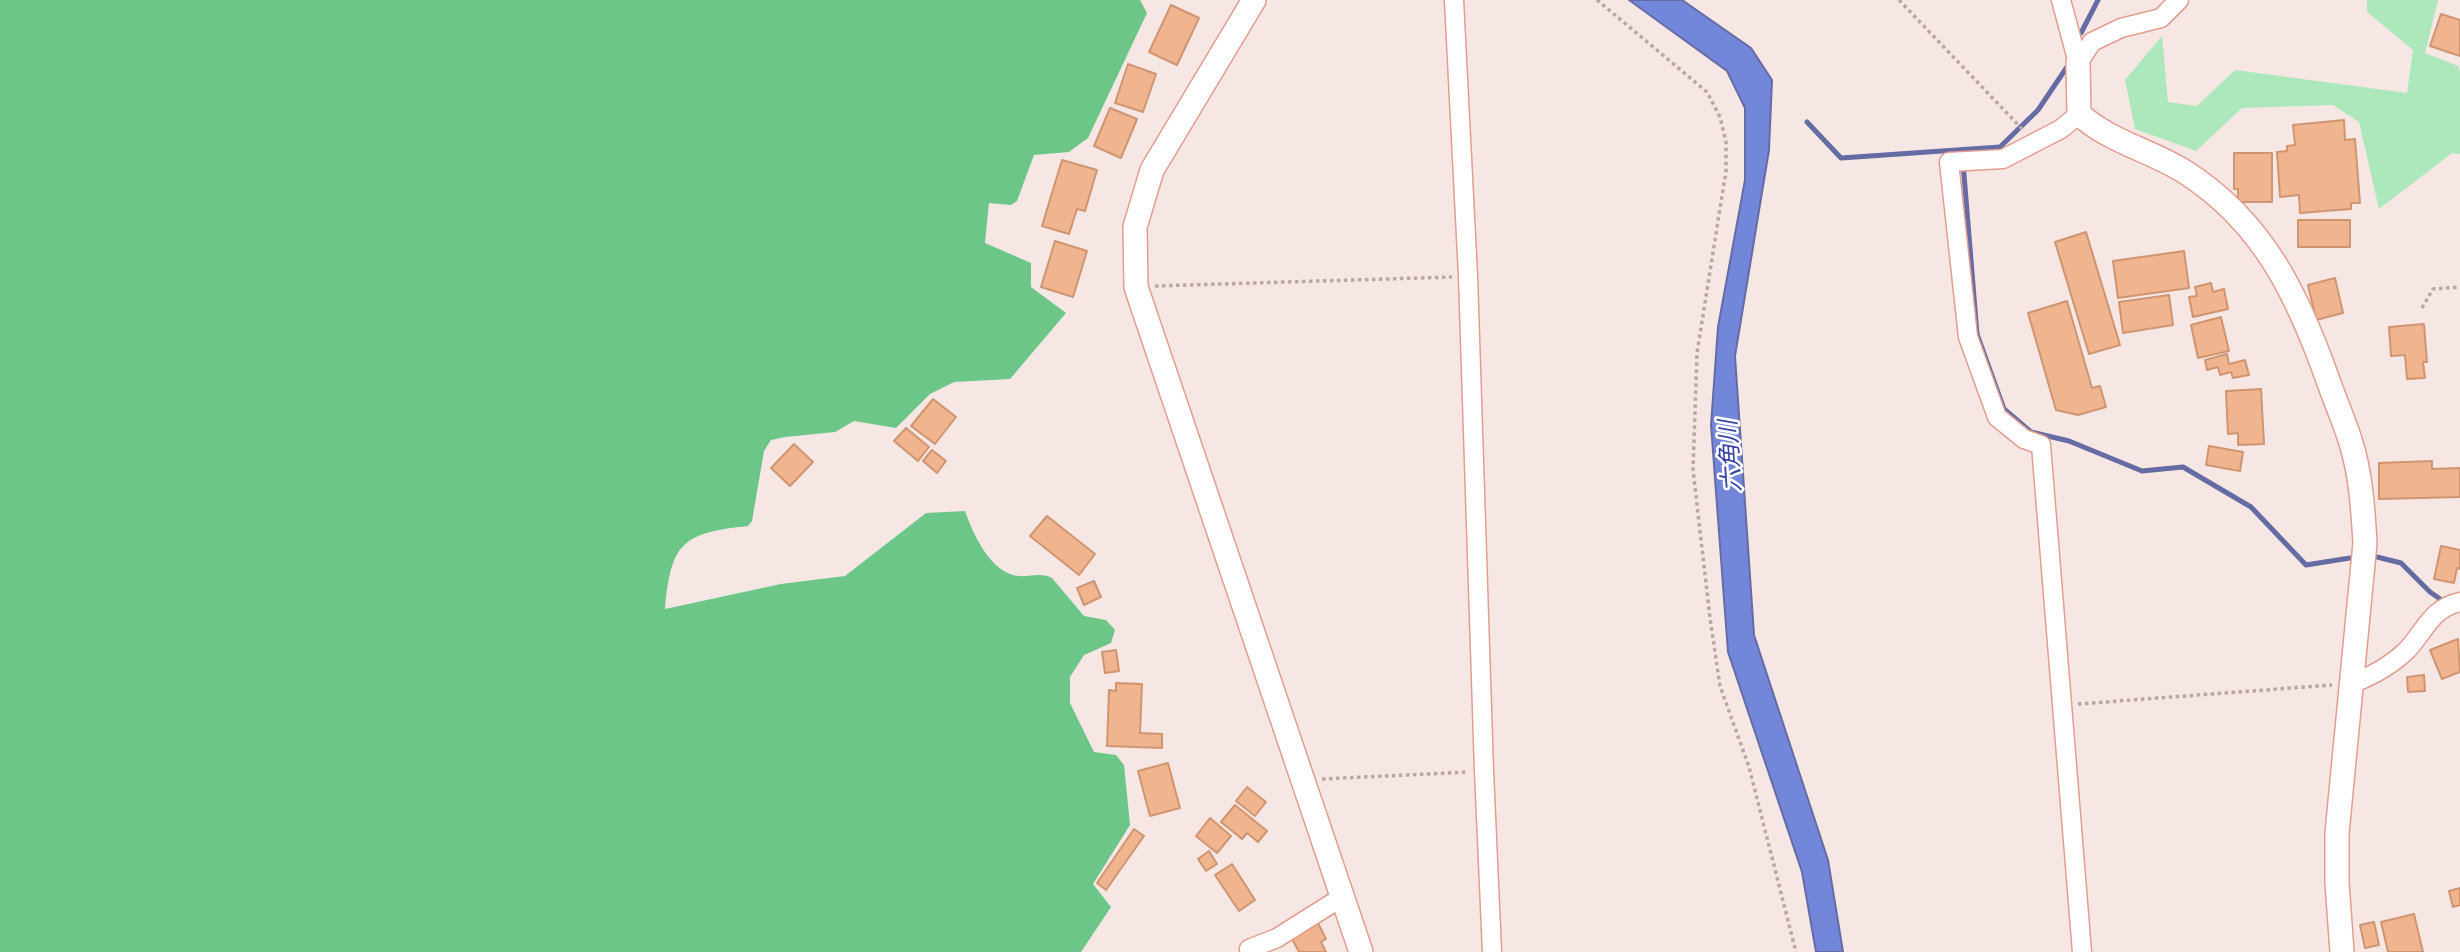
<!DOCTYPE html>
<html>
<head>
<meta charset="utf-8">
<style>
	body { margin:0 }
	canvas { display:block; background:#f6e7e4 }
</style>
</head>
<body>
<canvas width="2460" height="952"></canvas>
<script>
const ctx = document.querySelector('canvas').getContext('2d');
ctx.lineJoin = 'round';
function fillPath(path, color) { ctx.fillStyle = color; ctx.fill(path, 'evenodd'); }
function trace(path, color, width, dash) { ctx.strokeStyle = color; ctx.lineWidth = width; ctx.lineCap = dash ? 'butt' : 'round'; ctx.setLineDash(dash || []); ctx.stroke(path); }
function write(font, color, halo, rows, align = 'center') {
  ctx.font = font + ' Poppins,"Noto Sans JP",sans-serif'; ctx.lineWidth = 5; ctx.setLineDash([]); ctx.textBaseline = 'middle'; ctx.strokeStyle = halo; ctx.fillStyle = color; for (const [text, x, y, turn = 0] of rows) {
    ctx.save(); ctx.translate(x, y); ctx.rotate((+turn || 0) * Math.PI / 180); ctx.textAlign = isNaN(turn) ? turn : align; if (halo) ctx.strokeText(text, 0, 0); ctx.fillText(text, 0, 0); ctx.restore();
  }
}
const green = new Path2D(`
	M2367,0h71l-13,53 33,13 2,6v82l-8,-1 -73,56 -20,-87 -26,-17 -91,3 -46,43 -61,-22 -10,-49 37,-44 6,66 29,4 38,-36 172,23 6,-43 -46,-38z`);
const forest = new Path2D(`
	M0,0h1140l7,13 -59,125 -19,14 -35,3 -17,46 -6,4 -22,-2 -4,40 46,20v24l35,26 -56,66 -56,3 -24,12 -34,34 -42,-7 -19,11 -50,5 -14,3 -7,11 -12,70 -4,5c-66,7 -77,17 -83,83l116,-25 64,-8 81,-63 39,-2c8,23 26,63 54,65 12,1 22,-4 33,2l32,38 22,4 9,10 -4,13 -27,12 -14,22v26l24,49 22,3 8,10 6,60 -37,59 18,23 -30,45h-1081z`);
const water = new Path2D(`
	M1629,0h53l69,48 21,32 -3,70 -34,206 19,279 74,225 15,92h-27l-14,-80 -74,-220 -17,-227 7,-98 27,-147v-72l-18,-37z`);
const stream = new Path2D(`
	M2081,33l17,-33
	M1807,122l34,36 159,-11 38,-37 29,-43
	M1962,150l15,184 27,75 27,23 38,9 73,30 41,-4 68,40 55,58 44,-7
	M2377,557l24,6 29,29 16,11`);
const building = new Path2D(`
	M1171,5l28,13 -22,47 -28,-13z
	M2441,14l19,6v36l-30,-10z
	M1128,64l28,10 -13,38 -28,-9z
	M1110,108l27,11 -16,39 -27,-12z
	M2344,120l1,20 10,-1 5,64h-9v6l-51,4 -1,-18 -19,2 -3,-45 10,-1v-5l8,-1 -2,-20z
	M2234,153h38v49h-34v-13h-4z
	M1062,160l35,10 -12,41 -8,-2 -8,25 -27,-8z
	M2298,220h52v27h-52z
	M2086,232l34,113 -31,9 -34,-112z
	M1055,241l32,10 -14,46 -32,-10z
	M2184,251l5,37 -71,10 -5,-37z
	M2335,278l8,35 -27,7 -8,-35z
	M2211,283l2,9 11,-3 4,20 -35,8 -4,-20 8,-1 -2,-9z
	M2169,295l4,30 -50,8 -4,-31z
	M2067,301l25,87 8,-2 6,21 -28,8 -22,-5 -28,-97z
	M2221,317l8,34 -31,7 -7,-33z
	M2424,324l3,38h-4l2,16 -18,1 -2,-24 -14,1 -2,-29z
	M2227,354l2,10 16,-4 4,15 -16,3 -2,-6 -11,3 -2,-8 -11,3 -2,-10z
	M2261,389l3,55 -26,1v-12l-10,1 -2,-43z
	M933,399l23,18 -21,27 -24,-18z
	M906,428l23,19 -11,14 -24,-20z
	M794,444l19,18 -23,24 -19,-18z
	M2209,446l34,6 -3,19 -34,-6z
	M932,450l14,11 -9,12 -14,-12z
	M2432,461v8l28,-1v29l-81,2v-36z
	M1047,516l48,38 -16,21 -49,-39z
	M2441,546l19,4v19l-3,-1 -3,15 -20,-4z
	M1094,581l7,16 -17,8 -7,-17z
	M2458,639l2,33 -18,7 -12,-29z
	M1116,650l3,21 -14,2 -3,-21z
	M2424,675l1,16 -17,1 -1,-15z
	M1116,683l26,1 -2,49 22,1v14l-55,-2 2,-56 7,1z
	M1168,763l12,45 -30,8 -12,-45z
	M1247,787l19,15 -11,14 -19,-15z
	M1235,805l32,26 -9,11 -11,-9 -5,6 -21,-17z
	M1210,818l21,18 -14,17 -21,-17z
	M1134,829l10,7 -38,54 -9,-7z
	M1209,851l8,13 -11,7 -8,-12z
	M1232,864l23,36 -16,11 -24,-36z
	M2460,888v17l-7,2 -4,-16z
	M2414,914l9,38h-35l-7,-30z
	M2374,922l5,23 -14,3 -5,-23z
	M1318,923l8,16 -5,3 5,10h-27l-8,-15z`);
const path = new Path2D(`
	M1597,0l110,92 13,25 6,25v29l-29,182 -4,117 17,148 10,68 29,81 47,185
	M1899,0l125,131
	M1155,286l297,-9
	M2422,308l11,-19 27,-2
	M2078,704l254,-19
	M1322,779l146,-7`);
const minor = new Path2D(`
	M1454,0l14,276 16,495 8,181
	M2061,0l17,63
	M2078,63l14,-21 29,-14 40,-10 18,-18
	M2079,114l-18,15 -58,30 -54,3 19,175 29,80 27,22 17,6 41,507
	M2351,684c21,-8 41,-19 57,-35 18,-20 24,-41 52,-47
	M1249,949l28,-11 65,-41`);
const tertiary = new Path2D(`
	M1254,0l-102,170 -17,57 1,60 225,665
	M2078,63l1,51c31,28 71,36 106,58 79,50 114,126 144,211 7,20 16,40 22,60 10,32 12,67 14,100l-28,290v50l5,69`);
const waterNames = [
	["六角川",1732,456,-94]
];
fillPath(green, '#ade7bc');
fillPath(forest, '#6bc688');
fillPath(water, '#7387da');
trace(water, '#656ba3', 2);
trace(stream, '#656ba3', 5);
fillPath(building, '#f0b48f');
trace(building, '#cf9571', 2);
trace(minor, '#e29d8f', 21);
trace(tertiary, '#e29d8f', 26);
trace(path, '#baa6a2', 3.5, [3.5, 3.5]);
trace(minor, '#fff', 18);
trace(tertiary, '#fff', 23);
write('italic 24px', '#3541a3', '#fff', waterNames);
</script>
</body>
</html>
